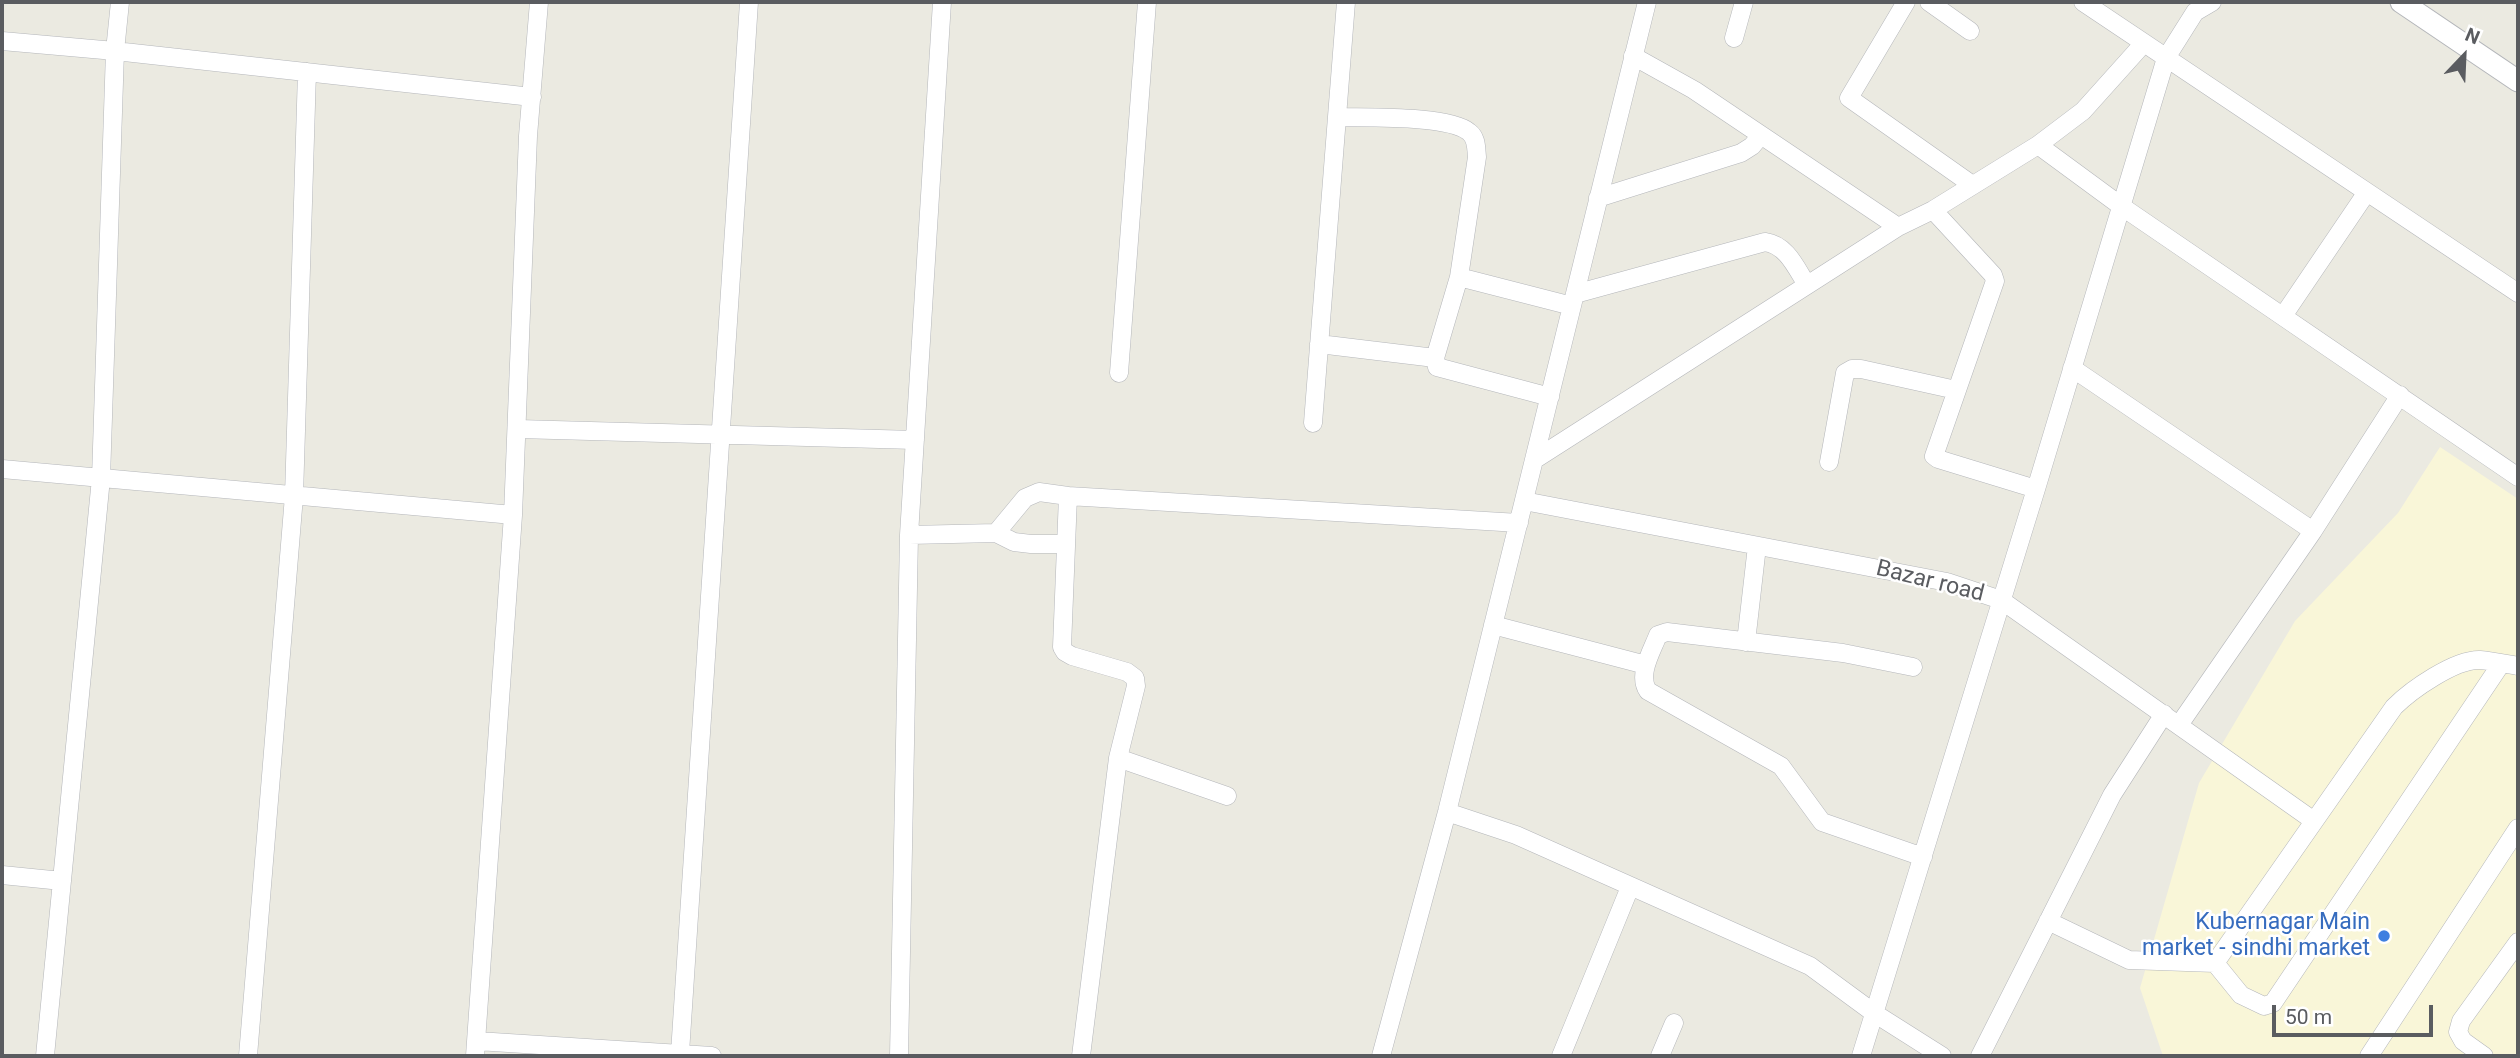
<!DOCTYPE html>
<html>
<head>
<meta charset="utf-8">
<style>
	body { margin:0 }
	#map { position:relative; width:2520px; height:1058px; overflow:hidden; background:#ebeae1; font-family:Roboto,sans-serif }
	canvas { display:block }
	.frame { position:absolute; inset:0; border:4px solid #5a5c60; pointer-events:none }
	.north { position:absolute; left:2429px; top:21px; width:70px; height:70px; -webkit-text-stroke:5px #fff; paint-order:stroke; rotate:23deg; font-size:19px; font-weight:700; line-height:28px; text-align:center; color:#5a5c60 }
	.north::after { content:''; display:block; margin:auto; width:24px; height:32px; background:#5a5c60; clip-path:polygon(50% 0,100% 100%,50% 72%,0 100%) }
	.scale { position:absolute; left:2272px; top:1005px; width:161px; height:32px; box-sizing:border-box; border:4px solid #5a5c60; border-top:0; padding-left:9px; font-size:21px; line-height:24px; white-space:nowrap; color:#5a5c60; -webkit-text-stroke:5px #fff; paint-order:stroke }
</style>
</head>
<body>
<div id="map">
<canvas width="2520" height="1058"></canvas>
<div class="frame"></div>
<div class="north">N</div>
<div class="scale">50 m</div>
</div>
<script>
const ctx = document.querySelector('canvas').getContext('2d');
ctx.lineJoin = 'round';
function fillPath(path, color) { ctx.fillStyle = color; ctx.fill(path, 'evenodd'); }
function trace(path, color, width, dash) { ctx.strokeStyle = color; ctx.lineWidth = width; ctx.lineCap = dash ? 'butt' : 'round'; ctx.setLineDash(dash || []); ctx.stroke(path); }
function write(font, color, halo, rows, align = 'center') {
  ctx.font = font + ' Roboto,sans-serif'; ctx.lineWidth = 5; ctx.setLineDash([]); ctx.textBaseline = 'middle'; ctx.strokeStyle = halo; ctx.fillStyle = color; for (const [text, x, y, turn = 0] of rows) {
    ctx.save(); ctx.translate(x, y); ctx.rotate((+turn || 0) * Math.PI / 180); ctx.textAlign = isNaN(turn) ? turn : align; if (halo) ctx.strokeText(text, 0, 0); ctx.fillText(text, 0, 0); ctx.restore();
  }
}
const commercial = new Path2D(`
	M2440,447l78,52v557h-355l-23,-68 59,-205 96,-162 103,-108z`);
const minor = new Path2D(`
	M1906,2l-57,96 122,86
	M1929,2l41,29
	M2083,2l435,291
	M1734,38l10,-36
	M2,41l113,10 417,46
	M1337,117c28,1 112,-2 132,15 8,6 7,16 8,25l-18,120 113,29
	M2038,145l83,61 397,271
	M1598,198l143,-45 11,-7 9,-11
	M1933,210l60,65 2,6 -61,175 4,3 98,30
	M1898,227l35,-17 105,-65 45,-34 61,-68
	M1459,277l-24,81 2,9 113,30
	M1575,294l190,-52c22,3 31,26 42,43
	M2283,316l84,-124
	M1319,344l116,14
	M2072,368l241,163
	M1119,373l28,-371
	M1313,423l33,-421
	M518,429l397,11
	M1534,460l364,-233 -204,-137 -61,-34
	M1829,462l16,-89 7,-4h9l95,21
	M2,469l511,46
	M1524,501l423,81 54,18 313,221
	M996,533l29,-35 14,-6 29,4
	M909,535l87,-2 18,9 17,2h35
	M1493,625l153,40
	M1746,642l11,-96
	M1913,667l-70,-14 -176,-21 -9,3c-6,16 -21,40 -10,56l133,75 41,56 101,35
	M2179,725l134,-194 87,-136
	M1118,758l18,-72 -1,-8 -8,-6 -55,-16 -7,-4 -3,-5 6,-151 451,27
	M1447,812l69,23 294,131 64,47 68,43
	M2,875l60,6
	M2048,921l81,39 86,3
	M2215,963l26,32 23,11 9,-3 228,-339
	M2215,963l179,-256c17,-17 61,-48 86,-47 12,1 26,4 38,6
	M477,1041l235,15
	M680,1053l69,-1051
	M45,1056l56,-578 14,-427 5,-49
	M248,1056l46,-560 13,-424
	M475,1056l38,-541 15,-379 11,-134
	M899,1056l10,-521 33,-533
	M1081,1056l37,-298 109,38
	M1381,1056l66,-244 200,-810
	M1561,1056l69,-169
	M1660,1056l14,-33
	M1861,1056l175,-567 130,-431 29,-46 17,-10
	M1980,1056l132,-261 52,-81
	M2369,1056l149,-228
	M2484,1056l-21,-15 -5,-9 3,-11 57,-79`);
const tertiary = new Path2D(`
	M2401,2l117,79`);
const markers = [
	[2384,936,7,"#3f7fe0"]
];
const streetNames = [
	["Bazar road",1930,582,14]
];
const shopNames = [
	["Kubernagar Main",2370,923],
	["market - sindhi market",2370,949]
];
fillPath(commercial, '#f9f6d8');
trace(minor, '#b4b6ba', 19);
trace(tertiary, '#b4b6ba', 23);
trace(minor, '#fff', 18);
trace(tertiary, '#fff', 21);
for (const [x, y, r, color] of markers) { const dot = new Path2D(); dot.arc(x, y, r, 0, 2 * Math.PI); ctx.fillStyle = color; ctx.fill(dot); trace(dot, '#fff', 2.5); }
write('23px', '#5a5c60', '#fff', streetNames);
write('23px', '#366cbe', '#fff', shopNames, 'right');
</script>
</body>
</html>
